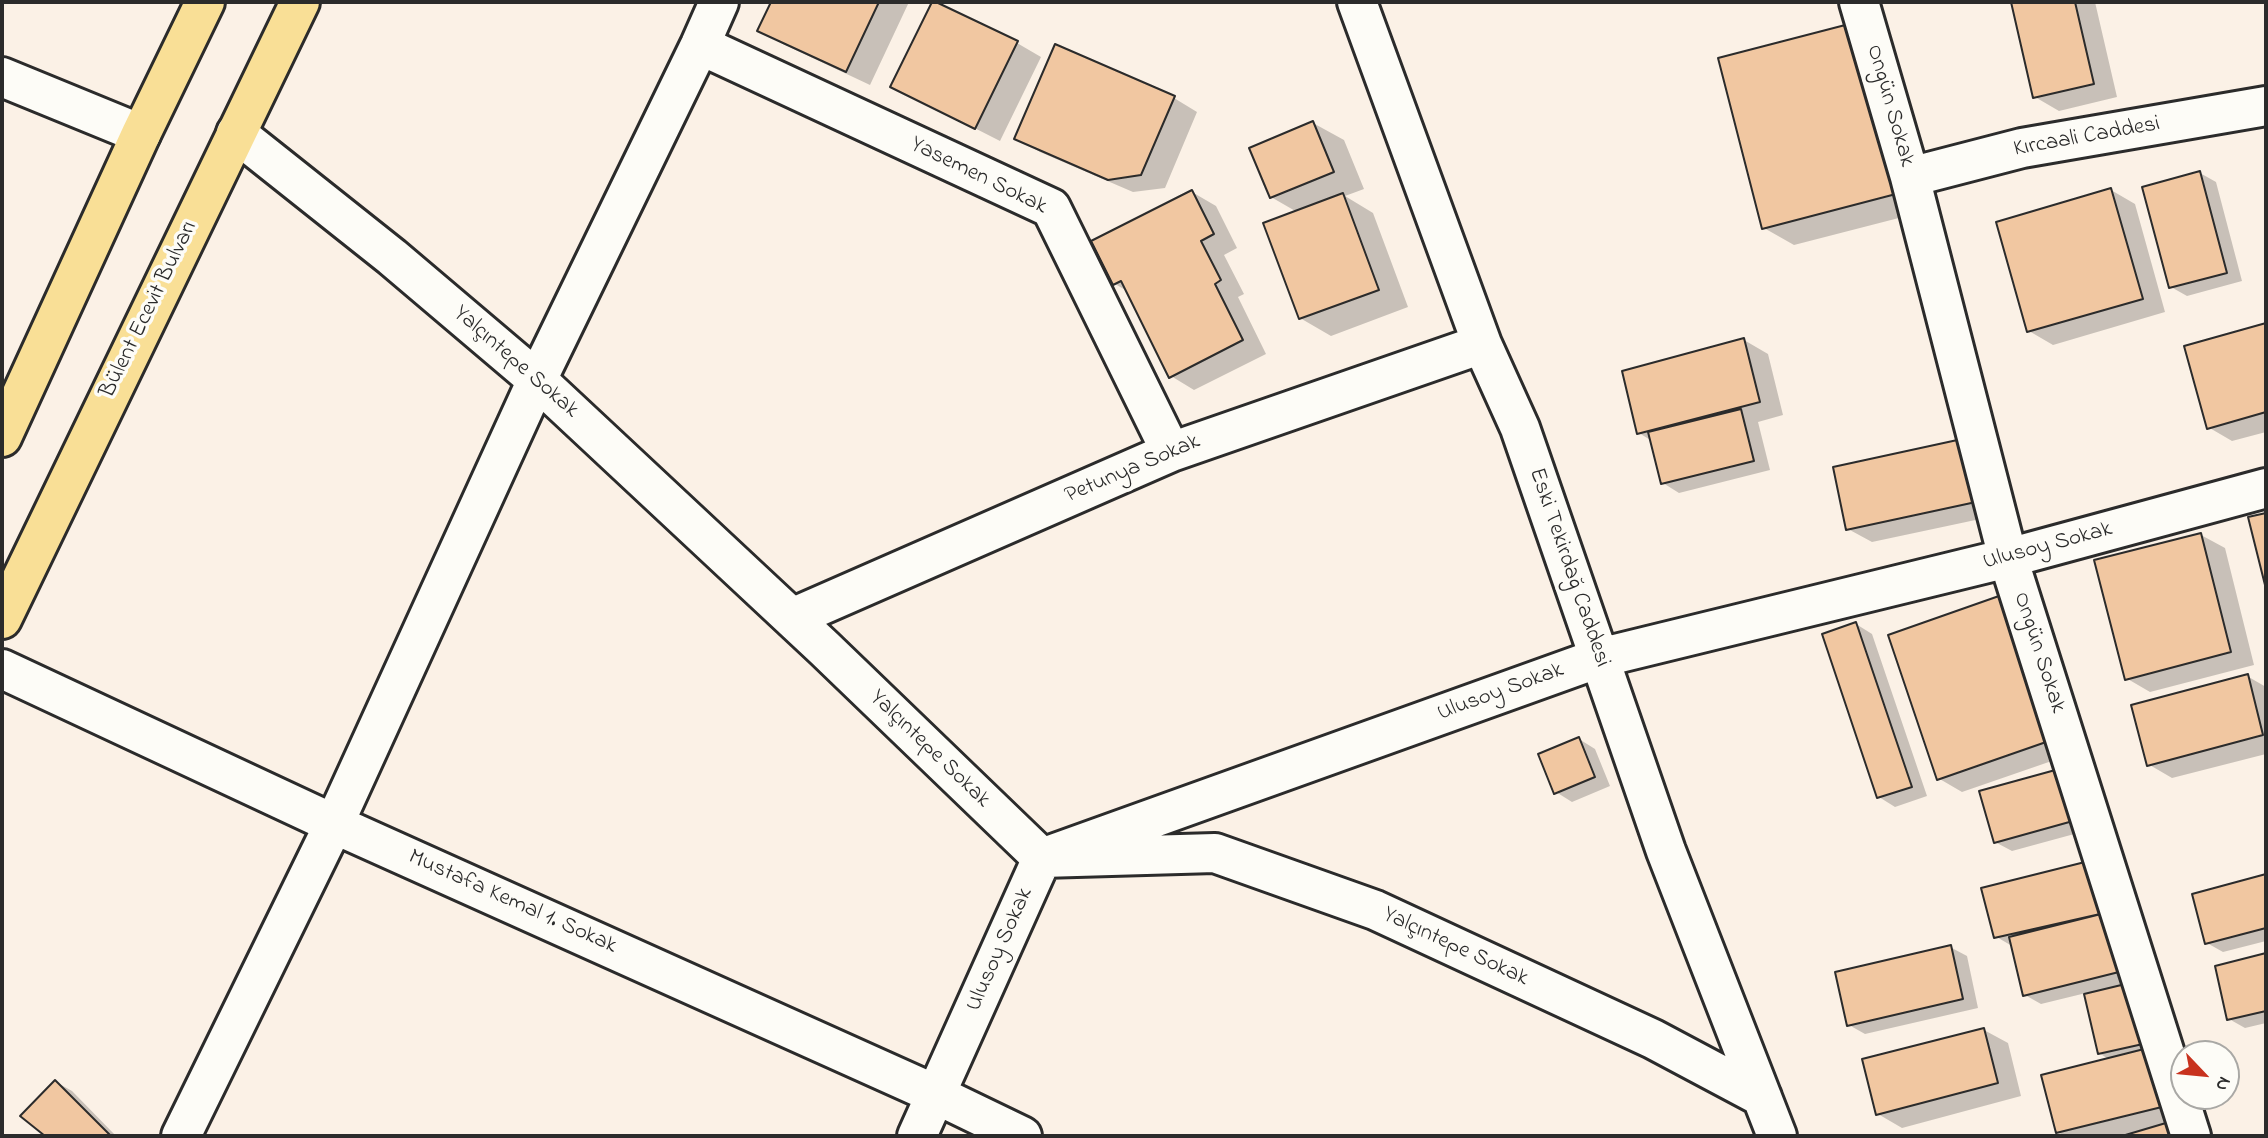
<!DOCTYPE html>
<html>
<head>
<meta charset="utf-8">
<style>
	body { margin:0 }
	#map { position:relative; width:2268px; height:1138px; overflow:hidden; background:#fbf1e6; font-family:"Indie Flower",sans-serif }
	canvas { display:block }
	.frame { position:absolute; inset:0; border:4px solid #2b2b2b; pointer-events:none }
	.north { position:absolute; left:2170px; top:1040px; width:70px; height:70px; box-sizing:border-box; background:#fdfcf7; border:2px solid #a9a8a5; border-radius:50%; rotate:116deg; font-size:19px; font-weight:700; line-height:28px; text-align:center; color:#2b2b2b }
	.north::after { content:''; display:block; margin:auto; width:24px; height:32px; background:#c8321e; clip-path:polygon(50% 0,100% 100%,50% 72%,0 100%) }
</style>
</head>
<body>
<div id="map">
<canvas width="2268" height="1138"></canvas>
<div class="frame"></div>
<div class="north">N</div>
</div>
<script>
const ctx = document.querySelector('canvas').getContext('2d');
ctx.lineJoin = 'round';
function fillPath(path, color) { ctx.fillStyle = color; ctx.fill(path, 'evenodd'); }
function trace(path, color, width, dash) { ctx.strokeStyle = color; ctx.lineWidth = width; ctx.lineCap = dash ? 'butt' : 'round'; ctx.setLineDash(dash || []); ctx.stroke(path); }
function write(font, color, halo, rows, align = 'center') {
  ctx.font = font + ' "Indie Flower",sans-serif'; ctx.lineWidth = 7; ctx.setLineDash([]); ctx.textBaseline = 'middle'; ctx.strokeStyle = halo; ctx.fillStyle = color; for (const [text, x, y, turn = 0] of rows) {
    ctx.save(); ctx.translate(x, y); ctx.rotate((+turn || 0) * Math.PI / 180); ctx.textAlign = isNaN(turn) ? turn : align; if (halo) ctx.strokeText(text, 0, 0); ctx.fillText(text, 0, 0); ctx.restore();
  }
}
const shadow = new Path2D(`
	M773,2h136l-39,83 -87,-41 -24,-14z
	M2013,2h82l22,95 -58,14 -24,-14z
	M1017,43l24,14 -41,84 -108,-55z
	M1720,59l206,152 -132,34 -30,-17z
	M1174,98l23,14 -32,76 -32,4 -93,-40 -24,-14z
	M1313,123l31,17 20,49 -19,7 28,17 35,94 -77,29 -31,-18 -3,-106 -26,-15z
	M2200,173l16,9 26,99 -55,15 -16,-9z
	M2111,190l24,14 30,108 -112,33 -24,-14z
	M1192,192l24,14 21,42 -13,7 20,39 -6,3 28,57 -72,36 -23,-14 -42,-84 -14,-8z
	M2266,325v107l-34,9 -24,-14 -21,-80z
	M1744,340l24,14 15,61 -25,7 12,48 -91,23 -16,-10 -11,-42 -13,-8z
	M1962,441l37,74 -127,27 -24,-13z
	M2201,535l24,13 29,117 -104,27 -24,-14z
	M1999,598l24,14 49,142 -110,38 -24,-14z
	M1856,624l16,10 55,162 -32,11 -16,-10z
	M2247,676l19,11v67l-94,24 -24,-14z
	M1579,739l16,10 15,37 -38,16 -16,-10z
	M2059,771l30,59 -77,21 -17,-9z
	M2096,861l104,275h-135l-8,-4 53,-72 -11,-7 -13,-60 -45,11 -16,-9 -13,-49 -17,-10z
	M2266,876v65l-43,11 -16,-9 -13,-47z
	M1950,947l17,9 11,52 -113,26 -16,-9z
	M2266,955v68l-21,5 -16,-9 -12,-52z
	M1984,1030l24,13 13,53 -119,32 -24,-14z
	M56,1082l16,9 44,45h-68l-26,-20z`);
const building = new Path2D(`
	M771,2h108l-33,70 -89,-41z
	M932,2h4l82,39 -43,88 -85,-42z
	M2011,2h64l19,82 -61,14z
	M1853,23l43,171 -134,35 -44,-171z
	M1055,44l120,52 -34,79 -33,5 -94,-41z
	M1313,121l21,51 -64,26 -21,-50z
	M2200,171l27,102 -58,15 -27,-101z
	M2111,188l32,111 -116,33 -31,-110z
	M1192,190l22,44 -13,7 20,39 -6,4 28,56 -74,38 -48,-97 -8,4 -22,-44z
	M1343,193l36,97 -80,29 -36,-96z
	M2266,323v89l-59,17 -23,-83z
	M1744,338l16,64 -123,32 -15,-63z
	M1741,409l13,52 -93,23 -13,-52z
	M1962,439l14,63 -130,28 -13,-63z
	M2266,513v76l-18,-72z
	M2201,533l30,119 -106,28 -31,-120z
	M1999,596l50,145 -112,39 -49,-145z
	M1856,622l56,165 -35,11 -55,-164z
	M2248,674l15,61 -116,31 -16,-61z
	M1579,737l16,40 -41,17 -16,-40z
	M2059,769l14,52 -79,22 -15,-52z
	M2097,859l12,53 -115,26 -13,-50z
	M2266,874v54l-61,16 -13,-50z
	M2109,912l14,59 -100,25 -14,-59z
	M1951,945l12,54 -116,27 -12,-54z
	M2266,953v58l-39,9 -12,-54z
	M2138,981l14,61 -54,12 -14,-60z
	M1984,1028l14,55 -122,32 -14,-56z
	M2156,1046l14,59 -114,28 -15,-58z
	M55,1080l56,56h-66l-25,-20z
	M2176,1120l5,16h-59z`);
const minor = new Path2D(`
	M1357,2l125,342 38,84 146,423 111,285
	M1859,2l51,175 98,381 183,578
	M700,45l351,163 120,244
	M2,77l139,57
	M236,133l156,124 145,123 287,268 218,210 173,-5 160,57 278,129 109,58
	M1910,177l112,-29 244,-42
	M792,618l379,-166 311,-108
	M2,669l332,155 603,271 85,41
	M181,1136l153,-312 203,-444 163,-335 19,-43
	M917,1136l125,-278 557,-200 409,-100 258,-70`);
const major = new Path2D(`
	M2,437l139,-303 64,-132
	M2,619l298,-617`);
const streetNames = [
	["Ongün Sokak",1889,106,74],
	["Kırcaali Caddesi",2087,138,-10],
	["Yasemen Sokak",978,177,26],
	["Bülent Ecevit Bulvarı",150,310,-64],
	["Yalçıntepe Sokak",515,363,41],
	["Petunya Sokak",1133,470,-23],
	["Ulusoy Sokak",2048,547,-15],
	["Eski Tekirdağ Caddesi",1568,568,71],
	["Ongün Sokak",2038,653,72],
	["Ulusoy Sokak",1501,693,-20],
	["Yalçıntepe Sokak",929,750,44],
	["Mustafa Kemal 1. Sokak",512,903,24],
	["Yalçıntepe Sokak",1455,948,25],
	["Ulusoy Sokak",1001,950,-66]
];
fillPath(shadow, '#0003');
fillPath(building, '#f1c7a1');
trace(building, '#2b2b2b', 2);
trace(minor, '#2b2b2b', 44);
trace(major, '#2b2b2b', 44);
trace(minor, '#fdfcf7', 38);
trace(major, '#f9df96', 38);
write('23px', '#2b2b2b', '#fdfcf7', streetNames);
</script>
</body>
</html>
